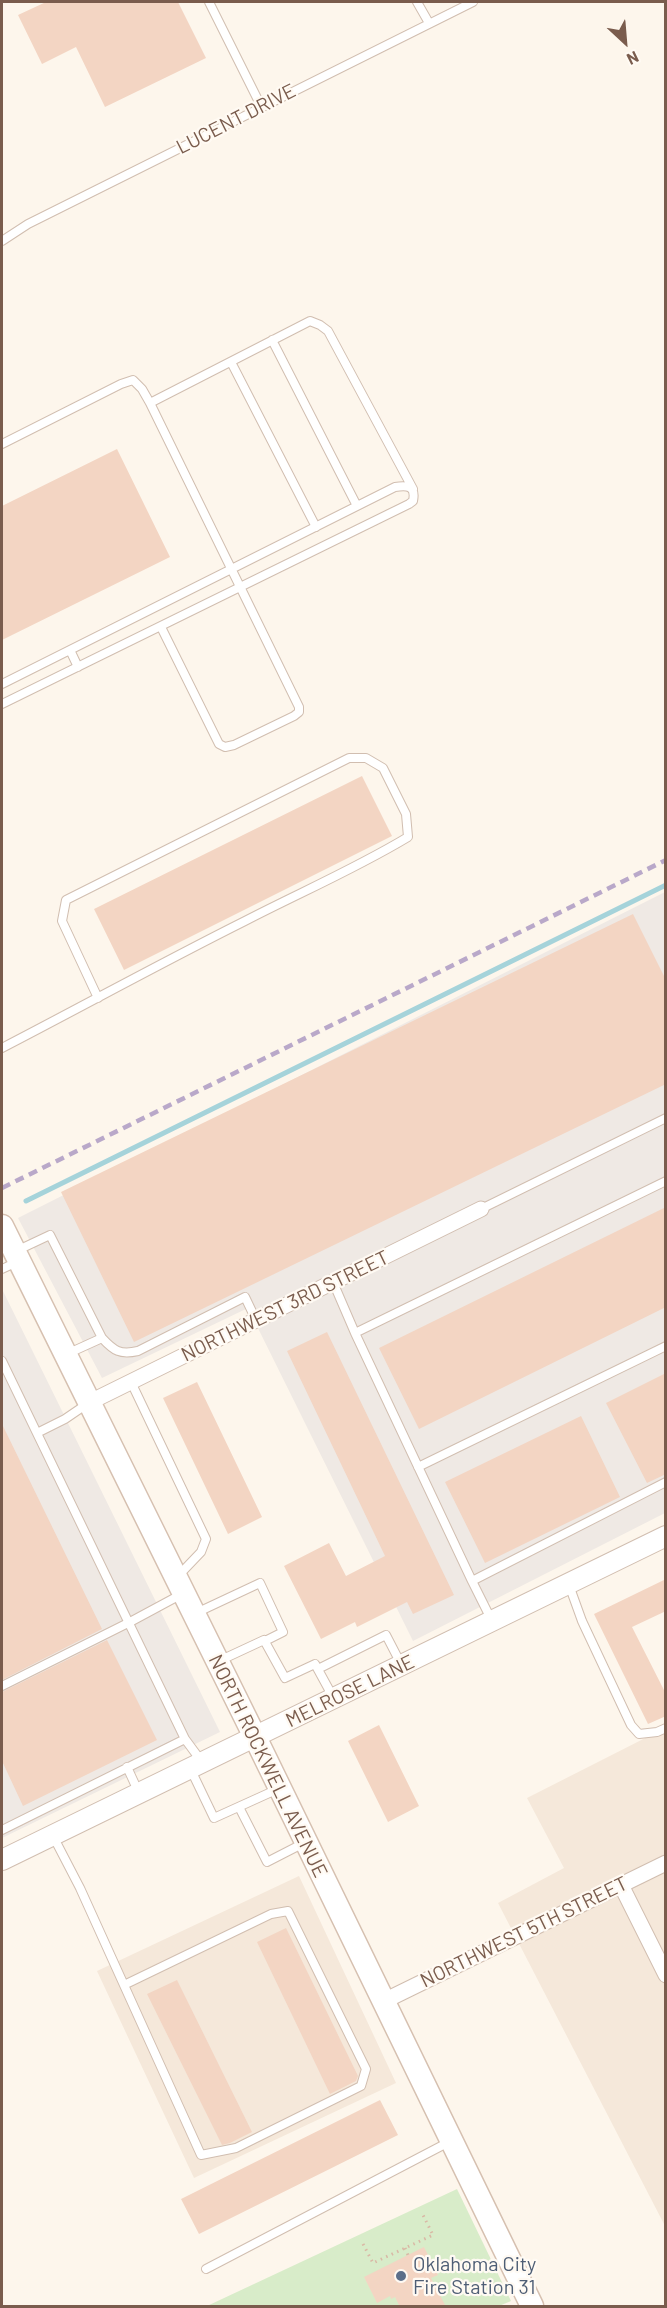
<!DOCTYPE html>
<html>
<head>
<meta charset="utf-8">
<style>
	body { margin:0 }
	#map { position:relative; width:667px; height:2308px; overflow:hidden; background:#fdf6ec; font-family:Barlow,sans-serif }
	canvas { display:block }
	.frame { position:absolute; inset:0; border:3px solid #7a5c4d; pointer-events:none }
	.north { position:absolute; left:595px; top:12px; width:60px; height:60px; -webkit-text-stroke:4px #fffaf3; paint-order:stroke; rotate:154deg; font-size:16px; font-weight:700; line-height:24px; text-align:center; color:#7a5c4d }
	.north::after { content:''; display:block; margin:auto; width:21px; height:27px; background:#7a5c4d; clip-path:polygon(50% 0,100% 100%,50% 72%,0 100%) }
</style>
</head>
<body>
<div id="map">
<canvas width="667" height="2308"></canvas>
<div class="frame"></div>
<div class="north">N</div>
</div>
<script>
const ctx = document.querySelector('canvas').getContext('2d');
ctx.lineJoin = 'round';
function fillPath(path, color) { ctx.fillStyle = color; ctx.fill(path, 'evenodd'); }
function trace(path, color, width, dash) { ctx.strokeStyle = color; ctx.lineWidth = width; ctx.lineCap = dash ? 'butt' : 'round'; ctx.setLineDash(dash || []); ctx.stroke(path); }
function write(font, color, halo, rows, align = 'center') {
  ctx.font = font + ' Barlow,sans-serif'; ctx.lineWidth = 4.5; ctx.setLineDash([]); ctx.textBaseline = 'middle'; ctx.strokeStyle = halo; ctx.fillStyle = color; for (const [text, x, y, turn = 0] of rows) {
    ctx.save(); ctx.translate(x, y); ctx.rotate((+turn || 0) * Math.PI / 180); ctx.textAlign = isNaN(turn) ? turn : align; if (halo) ctx.strokeText(text, 0, 0); ctx.fillText(text, 0, 0); ctx.restore();
  }
}
const residential = new Path2D(`
	M665,1728v498l-167,-323 66,-35 -37,-70z
	M299,1876l97,207 -202,95 -97,-207z`);
const industrial = new Path2D(`
	M665,892v621l-252,128 -165,-333 -146,70 -84,-160z
	M2,1289l218,443 -218,106z`);
const green = new Path2D(`
	M457,2189l54,112 -12,5h-292z`);
const stream = new Path2D(`
	M26,1201l640,-316`);
const building = new Path2D(`
	M46,2h132l28,56 -101,49 -29,-60 -34,17 -24,-49z
	M117,449l53,108 -168,83v-134z
	M362,776l30,60 -268,134 -30,-61z
	M633,914l33,66v104l-532,258 -73,-150z
	M666,1207v100l-247,122 -40,-81z
	M327,1332l127,263 -41,19 -6,-12 -50,25 -2,-5 -34,17 -37,-73 45,-23 17,33 39,-20 -98,-205z
	M666,1373v101l-19,9 -41,-80z
	M197,1382l65,135 -34,17 -65,-136z
	M581,1416l39,81 -135,66 -40,-81z
	M2,1424l100,205 -100,51z
	M666,1579v32l-34,16 34,67v22l-18,8 -54,-110z
	M107,1640l50,100 -134,66 -21,-45v-69z
	M379,1725l40,81 -31,16 -40,-81z
	M286,1928l72,148 -2,5 -26,13 -73,-152z
	M177,1980l75,152 -22,11 -8,2 -75,-151z
	M380,2100l18,35 -199,99 -18,-35z
	M424,2247l14,28 -7,3 15,29h-46l-5,-10 -4,2 -1,-3 -13,7 -13,-26z`);
const path = new Path2D(`
	M363,2244l10,19 60,-28 -10,-20
	M405,2248l3,7`);
const service = new Path2D(`
	M209,2l52,104
	M417,2l12,21
	M2,241l26,-17 445,-222
	M272,340l85,166
	M231,362l85,165
	M2,444l119,-60 12,-4 9,9 8,14
	M161,627l58,117 6,3 9,-2 60,-29 5,-4v-5l-149,-304 160,-82 10,4 8,6 85,158
	M70,650l8,17
	M2,684l393,-197c13,-2 21,-1 18,14l-4,3 -407,200
	M2,1048c81,-42 161,-86 243,-127 54,-28 110,-52 163,-84l-2,-23 -23,-46 -17,-10h-17l-283,142 -4,21 36,77
	M481,1209l185,-91
	M16,1251l34,-16 52,103 -33,15
	M2,1269l15,-7
	M333,1282l22,51 311,-152
	M355,1333l117,248
	M102,1338c12,13 18,17 36,13l107,-54 11,23
	M2,1361l183,378 -183,91
	M131,1382l75,157 -5,13 -22,23
	M37,1433l28,-14 22,-15
	M418,1467l248,-121
	M569,1585l13,36 49,104 8,9 18,-2 9,-4
	M196,1613l64,-30 23,49 -18,9
	M491,1619l-19,-38 194,-99
	M221,1660l43,-20 21,38 30,-14 18,33
	M318,1669l68,-34 15,29
	M2,1686l128,-64 52,-28
	M185,1739l17,23
	M127,1767l12,26
	M190,1768l24,50 64,-29
	M239,1807l28,55 37,-19
	M53,1836l27,52 121,267 35,-7 125,-62 5,-17 -78,-158 -17,3 -147,71
	M206,2269l243,-127`);
const minor = new Path2D(`
	M88,1403l393,-194
	M621,1885l45,90
	M382,2002l284,-139`);
const tertiary = new Path2D(`
	M2,1860l664,-324`);
const secondary = new Path2D(`
	M2,1226l253,511 277,569`);
const rail = new Path2D(`
	M2,1188l664,-328`);
const markers = [
	[401,2276,6,"#5c6f8a"]
];
const streetNames = [
	["LUCENT DRIVE",236,119,-27],
	["NORTHWEST 3RD STREET",285,1306,-26],
	["MELROSE LANE",350,1691,-26],
	["NORTH ROCKWELL AVENUE",268,1766,64],
	["NORTHWEST 5TH STREET",524,1932,-26]
];
const serviceNames = [
	["Oklahoma City",413,2264],
	["Fire Station 31",413,2287]
];
fillPath(residential, '#f5e8da');
fillPath(industrial, '#efe9e4');
fillPath(green, '#d8ecc9');
trace(stream, '#a5d3da', 5);
fillPath(building, '#f3d5c3');
trace(service, '#d1beb0', 10);
trace(minor, '#d1beb0', 17);
trace(tertiary, '#d1beb0', 22);
trace(secondary, '#d6c0b0', 25);
trace(path, '#d9b8a5', 3, [1.5, 4.5]);
trace(service, '#fff', 8);
trace(minor, '#fff', 15);
trace(tertiary, '#fff', 20);
trace(secondary, '#fff', 22);
trace(rail, '#b9a8c9', 4.5, [9, 6]);
for (const [x, y, r, color] of markers) { const dot = new Path2D(); dot.arc(x, y, r, 0, 2 * Math.PI); ctx.fillStyle = color; ctx.fill(dot); trace(dot, '#fffaf3', 2); }
write('20px', '#7a5c4d', '#fffaf3', streetNames);
write('20px', '#4e5e75', '#fffaf3', serviceNames, 'left');
</script>
</body>
</html>
